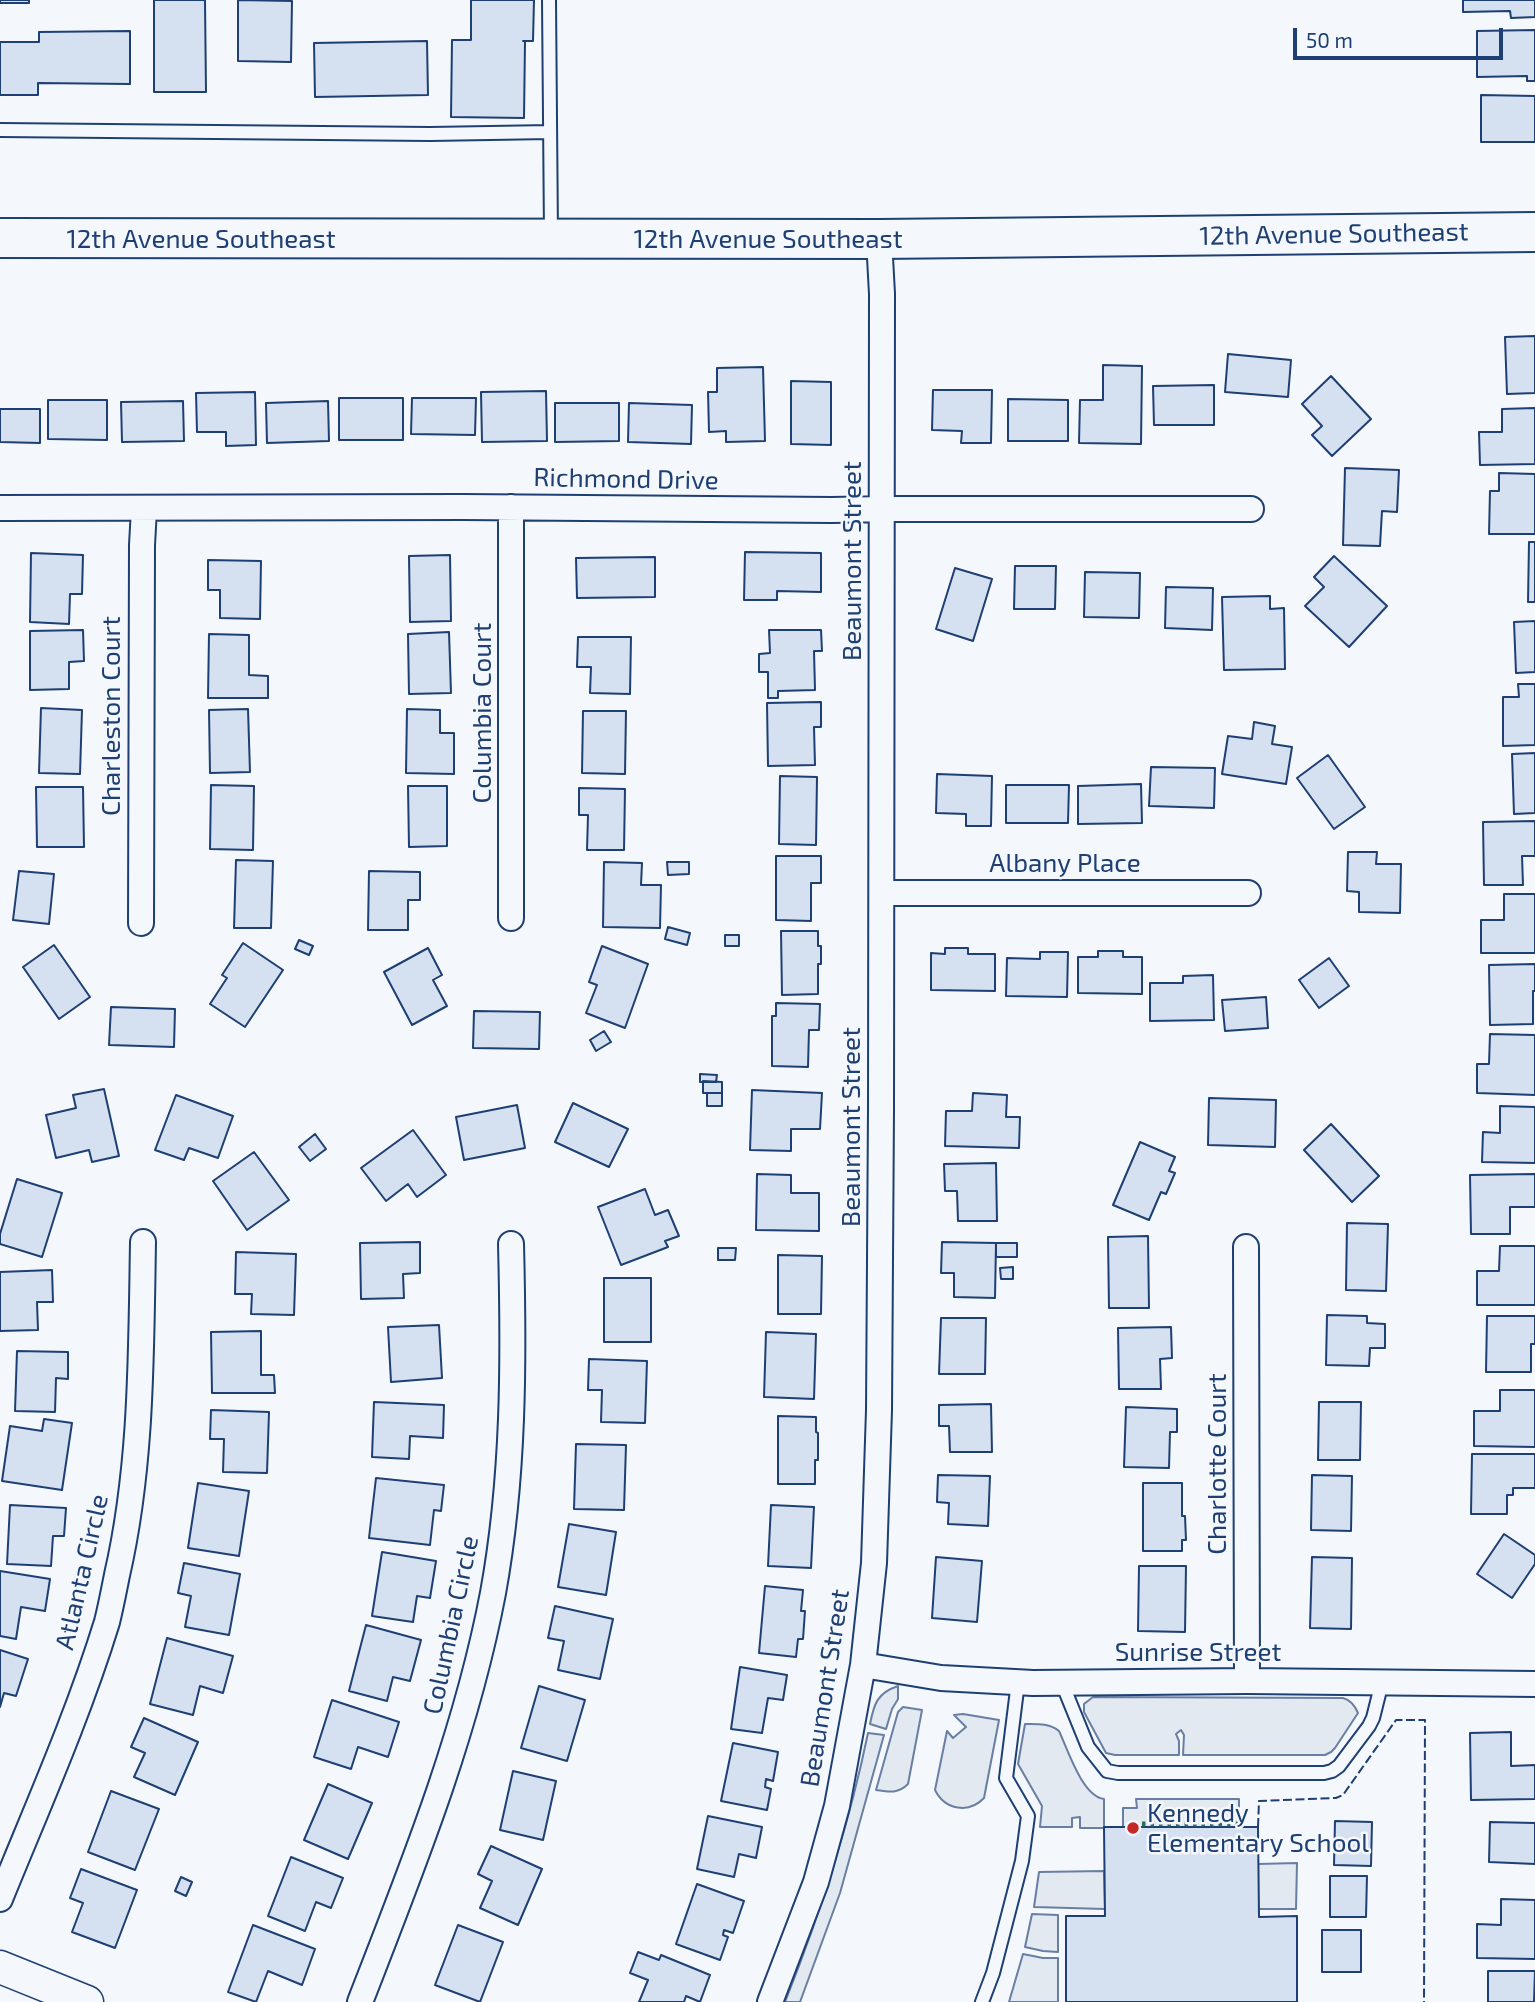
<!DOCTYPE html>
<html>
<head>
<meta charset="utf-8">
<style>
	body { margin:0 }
	#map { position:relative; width:1535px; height:2002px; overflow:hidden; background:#f4f7fb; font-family:"Exo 2",sans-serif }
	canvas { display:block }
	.scale { position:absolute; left:1293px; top:28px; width:210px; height:32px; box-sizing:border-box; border:4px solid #1d3f73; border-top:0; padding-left:9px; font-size:21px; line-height:24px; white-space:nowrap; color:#1d3f73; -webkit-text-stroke:5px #f4f7fb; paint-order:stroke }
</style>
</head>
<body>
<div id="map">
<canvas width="1535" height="2002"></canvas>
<div class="scale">50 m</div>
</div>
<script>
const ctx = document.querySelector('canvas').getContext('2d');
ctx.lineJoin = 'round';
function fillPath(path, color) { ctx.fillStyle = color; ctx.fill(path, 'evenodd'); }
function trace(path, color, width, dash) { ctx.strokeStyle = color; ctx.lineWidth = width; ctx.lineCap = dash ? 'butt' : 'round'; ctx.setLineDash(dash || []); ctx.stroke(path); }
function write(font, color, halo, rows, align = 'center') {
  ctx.font = font + ' "Exo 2",sans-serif'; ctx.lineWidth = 5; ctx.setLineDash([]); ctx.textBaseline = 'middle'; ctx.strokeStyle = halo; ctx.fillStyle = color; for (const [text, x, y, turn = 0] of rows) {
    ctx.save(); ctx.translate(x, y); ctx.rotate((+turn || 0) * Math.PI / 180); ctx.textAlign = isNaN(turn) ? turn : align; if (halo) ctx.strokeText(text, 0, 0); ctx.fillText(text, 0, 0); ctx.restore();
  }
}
const green = new Path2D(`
	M898,1686v13l-6,10 -6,20 -16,-5c4,-20 7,-31 28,-38z
	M1093,1697l250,1c8,2 12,8 15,15l-23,35 -4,4 -6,3h-142l1,-20 -3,-5 -5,4 3,7v14h-64l-9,-2 -22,-41v-8z
	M903,1707l19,3 -14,74c-10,10 -19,8 -32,6l22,-78z
	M963,1714l36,6 -15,78c-15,16 -39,12 -49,-8l12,-59 6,7 13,-11 -12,-12z
	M1025,1724c11,0 25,-1 34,7 9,19 23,65 45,68v29h-24v-11l-8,1v9h-32l2,-21 -24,-42z
	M868,1733l16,2 -44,158 -40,109h-15c35,-88 64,-176 83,-269z
	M1136,1799h103v28h-116v-19h14z
	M1297,1863l-1,46h-38v-45z
	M1104,1871l1,38 -71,-2 5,-35z
	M1032,1914l26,1v37l-15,-1 -18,-4z
	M1023,1954l20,4h15v44h-49z`);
const building = new Path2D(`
	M0,0h29v3h-29z
	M154,0h51l1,92h-52z
	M238,0l54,1 -1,61 -53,-1z
	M471,0h63l-1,41h-10h2l-1,77 -73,-1 1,-77h19z
	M1463,0h72v17l-24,1 -1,-7 -47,1z
	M1535,30v51h-8v-5l-50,1v-46z
	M130,31v53l-92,-1v12h-38v-53h39v-10z
	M427,41l1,54 -113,2 -1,-54z
	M1481,95l54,1v46h-54z
	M1535,336v57l-28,1 -2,-57z
	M1228,354l63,6 -3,37 -63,-5z
	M1103,365l39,1 -1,78 -62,-1 1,-43h23z
	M763,367l2,74 -39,1v-11l-17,1 -1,-40h9v-24z
	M1331,376l40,43 -39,37 -20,-21 10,-9 -20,-22z
	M791,381l40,1v63l-40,-1z
	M1214,385v40h-60l-1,-39z
	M933,390h59l-1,53h-30l1,-12 -30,-1z
	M546,391l1,50 -65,1 -1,-50z
	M255,392l1,53 -30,1v-14h-29l-1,-39z
	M339,398h64v42h-64z
	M412,398h64l-1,37 -64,-1z
	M1008,399l60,1v41h-60z
	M48,400h59v40l-59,-1z
	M183,401l1,40 -62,1 -1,-40z
	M328,401l1,40 -62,2 -1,-40z
	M555,403h64v38l-64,1z
	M629,403l63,2 -1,39 -63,-2z
	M1535,408v56l-55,1 -1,-33h23v-23z
	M0,409h40v34l-40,-1z
	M1345,468l54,2 -2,42 -15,-1 -2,35 -37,-1z
	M1499,473l36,1v60h-46l1,-43h9z
	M1529,542h6v60h-7z
	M745,552l76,1v39l-44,-1v9h-33z
	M31,553l52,2 -1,39h-12l-1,30 -39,-2z
	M450,555l1,66 -41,1 -1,-66z
	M1334,556l53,50 -38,41 -44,-41 19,-19 -10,-10z
	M655,557v40l-78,1 -1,-40z
	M208,560l53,1 -1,58 -40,-1v-28h-12z
	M1015,566h41l-1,43h-41z
	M955,568l37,11 -19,62 -37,-12z
	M1085,572l55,1 -1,45 -55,-1z
	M1166,587l47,1 -1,42 -47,-2z
	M1270,596v13l14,-1 1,61 -61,1 -2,-73z
	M1535,621v51l-19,1 -2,-51z
	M83,630l1,31 -15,1v27l-39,1v-59z
	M769,630h52l1,21h-8l1,39 -37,1v7h-10v-26h-9v-18l11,-1z
	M449,632l2,61 -42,1 -1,-60z
	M209,634l40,1v40l19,1v22h-60z
	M578,637h53l-1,57 -40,-1 1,-26h-14z
	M1518,684h17v61l-32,1v-49h16z
	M821,702v25h-7l1,38 -47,1 -1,-63z
	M41,708l41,2 -2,64 -41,-1z
	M248,709l2,63 -40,1 -1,-63z
	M407,709l33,1v23h14v41l-48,-1z
	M583,711h43l-1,63 -43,-1z
	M1254,722l21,4 -3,18 20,3 -6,37 -64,-10 6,-38 24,3z
	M1535,753v60l-21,1 -2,-60z
	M1328,755l37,52 -31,22 -37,-51z
	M1151,767l64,1 -1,40 -65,-2z
	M937,774l55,2 -1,50h-25v-12l-30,-1z
	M780,776l37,1 -1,68 -37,-1z
	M1141,784l1,39 -64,1v-38z
	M211,785l43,1 -1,64 -43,-1z
	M1006,785h63l-1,38h-62z
	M408,786h39v60l-38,1z
	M36,787h47l1,60h-47z
	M579,788l46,1 -1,61h-37l1,-35h-9z
	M1535,821v35h-13l1,29h-39l-1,-63z
	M1348,852h29l-1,12h25l-1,49 -41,-1v-20l-12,-1z
	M776,856h45v27h-10v38l-35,-1z
	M236,860l37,1 -2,67h-37z
	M604,862l38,1 -1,22h20l-1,43 -57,-1z
	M667,862h22v12l-21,1z
	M19,871l35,3 -5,50 -36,-4z
	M369,871l51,1v28h-12v30h-40z
	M1504,894h31v59h-54v-33h23z
	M668,927l22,6 -3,12 -22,-6z
	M781,931h37v15h3v18h-3v30l-36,1z
	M725,935h14v11h-14z
	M299,940l14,6 -4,9 -14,-6z
	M243,943l40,27 -38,57 -35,-23 17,-26 -5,-3z
	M54,945l36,52 -31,22 -36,-52z
	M602,946l46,18 -23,64 -39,-15 11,-28 -8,-3z
	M428,948l14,27 -9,5 14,26 -35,19 -28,-53z
	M945,948h23v6h27v37l-64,-1v-37l14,1z
	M1098,951h25v6h19v37l-64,-1v-36h20z
	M1040,952h28l-1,45 -61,-1 1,-38 33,1z
	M1329,958l20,28 -30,22 -20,-28z
	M1535,964v27h-2v33l-43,1 -1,-60z
	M1213,975l1,45 -64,1v-38h33v-7z
	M1266,997l2,31 -43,3 -3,-31z
	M776,1003l44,1 -1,26h-10l-1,37 -36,-1v-50h4z
	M111,1007l64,2 -1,38 -65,-2z
	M474,1011l66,1 -1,37 -66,-1z
	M604,1031l7,11 -15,9 -6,-11z
	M1490,1034l45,1v60l-58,-2v-29h12z
	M700,1074l17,1 -1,7h-16z
	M703,1081l19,1v11h-19z
	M104,1089l15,67 -27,6 -3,-12 -33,8 -10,-43 30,-7 -3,-13z
	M752,1090l70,3 -2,36h-29v22l-41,-1z
	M707,1093h15v13h-15z
	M973,1093l34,2 -1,22h14l-1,31 -74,-2 1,-35h26z
	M176,1095l57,21 -15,42 -29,-10 -5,12 -29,-10z
	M1209,1098l67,2 -1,47 -67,-2z
	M573,1103l55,26 -19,38 -54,-25z
	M517,1105l8,43 -61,12 -8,-43z
	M1500,1106l35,1v56l-53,-1 1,-30 17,1z
	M1331,1124l48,52 -27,26 -48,-52z
	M413,1130l33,45 -29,22 -9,-13 -22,17 -25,-33z
	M315,1134l11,15 -16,12 -11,-14z
	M1140,1142l35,15 -6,14 6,2 -9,21 -5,-2 -12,28 -36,-15z
	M254,1152l35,48 -42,30 -34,-49z
	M996,1163l1,58h-39l-1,-30h-12l-1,-27z
	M757,1174l34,1v18h28v38l-63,-1z
	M1535,1174v33h-25v27h-39l-1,-59z
	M17,1179l45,14 -20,64 -42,-13v-10z
	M645,1189l10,26 13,-5 11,26 -14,5 3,6 -47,18 -23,-58z
	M1347,1223l41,1 -2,67 -40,-1z
	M1148,1236l1,72h-40l-1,-71z
	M420,1242v31l-17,1 1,24 -43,1 -1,-56z
	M942,1242l54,1 -1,55 -41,-1v-24h-13z
	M996,1243h21v14h-21z
	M1500,1246h35v59h-58v-34h22z
	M718,1248h18l-1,12h-17z
	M236,1252l60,2 -2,61 -43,-1 1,-20h-17z
	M778,1255l44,1 -1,58h-43z
	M1013,1267v12h-12l-1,-11z
	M52,1270l1,32h-16l1,28 -38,1v-59z
	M604,1278h47v64h-47z
	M1327,1315l40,1v7l18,1v24h-15l-1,18 -43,-1z
	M1487,1316h48v28h-4v28h-45z
	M941,1318h45l-1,56h-46z
	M439,1325l3,53 -51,4 -3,-55z
	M1171,1327l1,31 -12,1 1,30h-42l-1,-61z
	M261,1331v44h13l1,18h-63l-1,-61z
	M766,1332l50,2 -2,65 -50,-2z
	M17,1351l51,1v27l-12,-1 -1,34 -40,-1z
	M589,1359l58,2 -2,62 -44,-1 1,-32h-14z
	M1500,1390h35v57l-61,-1v-35h26z
	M374,1402l70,3 -1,33 -33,-2 -1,23 -37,-2z
	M1319,1402h42l-1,58h-42z
	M991,1404l1,48h-42l-1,-26h-10v-21z
	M1126,1407l51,2v23h-7l-1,36 -45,-1z
	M211,1410l58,2 -2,61 -44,-1 1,-33h-14z
	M778,1416l38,1v15l2,1v27h-3v24h-37z
	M44,1419l28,4 -10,67 -60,-9 8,-55 32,5z
	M576,1444l50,1 -2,65 -50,-1z
	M1472,1454h63v34h-22v7h-6v19h-36z
	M938,1475l52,1 -2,50 -40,-2 1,-21 -12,-1z
	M1312,1475l40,1 -1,55 -40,-1z
	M376,1478l68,7 -3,26 -7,-1 -4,35 -61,-7z
	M198,1483l51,8 -10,65 -51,-8z
	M1143,1483h39v33h3l1,24h-4v11h-39z
	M10,1505l56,3 -2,28h-11l-2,30 -44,-2z
	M771,1505l43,2 -3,61 -43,-2z
	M569,1524l47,8 -10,63 -48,-8z
	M1504,1534l31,21v9l-23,34 -35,-24z
	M382,1552l54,9 -6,37 -13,-2 -4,26 -41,-6z
	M936,1557l46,4 -5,61 -45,-4z
	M1312,1557l40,1 -1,71 -41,-1z
	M184,1563l56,11 -11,61 -44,-8 6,-31 -13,-3z
	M1139,1566h47l-1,66 -47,-1z
	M0,1571l50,8 -5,32 -24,-4 -5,32 -16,-3z
	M765,1586l38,4 -2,21h4l-2,28h-5l-2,18 -37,-4z
	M555,1606l58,13 -13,60 -42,-9 6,-29 -16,-3z
	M366,1625l55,15 -11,41 -17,-4 -6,24 -38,-10z
	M167,1638l66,18 -10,37 -23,-7 -7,29 -43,-11z
	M0,1650l28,9 -12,37 -12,-3 -4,14z
	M740,1667l47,8 -4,25 -15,-2 -6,35 -31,-4z
	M539,1686l46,14 -18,61 -46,-13z
	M332,1700l67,22 -11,35 -30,-10 -7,22 -37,-12z
	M144,1718l54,24 -23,53 -41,-18 11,-24 -14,-6z
	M1511,1732v34l24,-1v34l-64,1 -1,-67z
	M733,1743l45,9 -5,29 -7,-2 -1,8 6,2 -4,21 -46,-9z
	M513,1771l43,10 -13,59 -43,-10z
	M328,1784l44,19 -24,56 -44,-19z
	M111,1791l48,18 -24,61 -47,-18z
	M708,1816l54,11 -6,31 -17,-4 -5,23 -37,-8z
	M1335,1821l37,1 -1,44 -37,-1z
	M1490,1822l45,1v41l-46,-2z
	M1104,1827h154l1,90 38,-1v86h-231v-86h39z
	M491,1846l51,23 -24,56 -38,-17 12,-27 -14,-7z
	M291,1857l52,21 -12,30 -15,-6 -11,29 -37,-15z
	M81,1869l56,21 -22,58 -43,-16 11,-29 -13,-5z
	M1330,1876h37l-1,41h-36z
	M181,1877l11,5 -6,14 -11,-5z
	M697,1884l47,17 -11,32 -9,-3 -1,5 5,2 -8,23 -44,-16z
	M1501,1899l34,1v59l-58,-1v-34l24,1z
	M253,1925l62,24 -13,36 -34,-14 -12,31 -28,-10z
	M458,1925l45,17 -23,60 -45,-17z
	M1322,1930h39v42h-39z
	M638,1952l21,8 2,-5 49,20 -10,27 -14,-6 -2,6h-45l9,-22 -18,-7z
	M1488,1971h47l-1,31h-46z`);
const service = new Path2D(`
	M549,0l2,235
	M0,130l430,4 120,-2
	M1062,1683l26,64 19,24 11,2h206l8,-2 7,-5 30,-40 4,-8 9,-36
	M982,2002l11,-29 29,-112 6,-45 -22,-38 12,-96`);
const minor = new Path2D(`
	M511,507v411
	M0,508l462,-1 370,3 50,-1h369
	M882,893h366
	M141,923l1,-378 2,-36
	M1246,1247l1,434
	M863,1665l78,13 92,5 214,-2 288,3
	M0,1899c37,-91 78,-183 107,-277 4,-16 7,-32 10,-47 25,-109 24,-221 26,-333
	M360,2002c52,-134 106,-267 133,-409 21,-115 21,-233 18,-349
	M770,2002l46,-120 21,-76 26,-141 11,-102 5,-153 2,-301 1,-815 -3,-55`);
const tertiary = new Path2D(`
	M0,1967l87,35`);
const primary = new Path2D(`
	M0,238l879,1 656,-7`);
const hedge = new Path2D(`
	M1142,1824h97`);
const fence = new Path2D(`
	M1258,1827l1,-26 77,-3 7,-3 53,-75h29l-1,282`);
const markers = [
	[1133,1828,7,"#c62828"]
];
const streetNames = [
	["12th Avenue Southeast",1334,234,-1],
	["12th Avenue Southeast",201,239],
	["12th Avenue Southeast",768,239],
	["Richmond Drive",626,479,1],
	["Beaumont Street",852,561,-90],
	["Columbia Court",482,713,-90],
	["Charleston Court",111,716,-90],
	["Albany Place",1065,863],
	["Beaumont Street",851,1127,-90],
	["Charlotte Court",1217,1464,-90],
	["Atlanta Circle",82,1572,-77],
	["Columbia Circle",451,1625,-78],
	["Sunrise Street",1198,1652],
	["Beaumont Street",825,1688,-81]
];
const poiNames = [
	["Kennedy",1147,1813],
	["Elementary School",1147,1843]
];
fillPath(green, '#e3e9f0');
trace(green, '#687fa3', 2);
fillPath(building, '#d5e0f0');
trace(building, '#1d3f73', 2);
trace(service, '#1d3f73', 16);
trace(minor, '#1d3f73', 28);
trace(tertiary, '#1d3f73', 35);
trace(primary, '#1d3f73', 42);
trace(service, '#f4f7fb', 12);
trace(minor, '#f4f7fb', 24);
trace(tertiary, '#f4f7fb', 32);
trace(primary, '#f4f7fb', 38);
trace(hedge, '#2c6c60', 5, [3.5, 5]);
trace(fence, '#1d3f73', 2, [9, 3.5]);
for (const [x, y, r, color] of markers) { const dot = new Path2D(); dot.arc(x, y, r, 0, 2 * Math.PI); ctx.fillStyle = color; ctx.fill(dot); trace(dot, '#f4f7fb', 2.5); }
write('26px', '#1d3f73', '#f4f7fb', streetNames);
write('26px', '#1d3f73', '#f4f7fb', poiNames, 'left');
</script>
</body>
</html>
